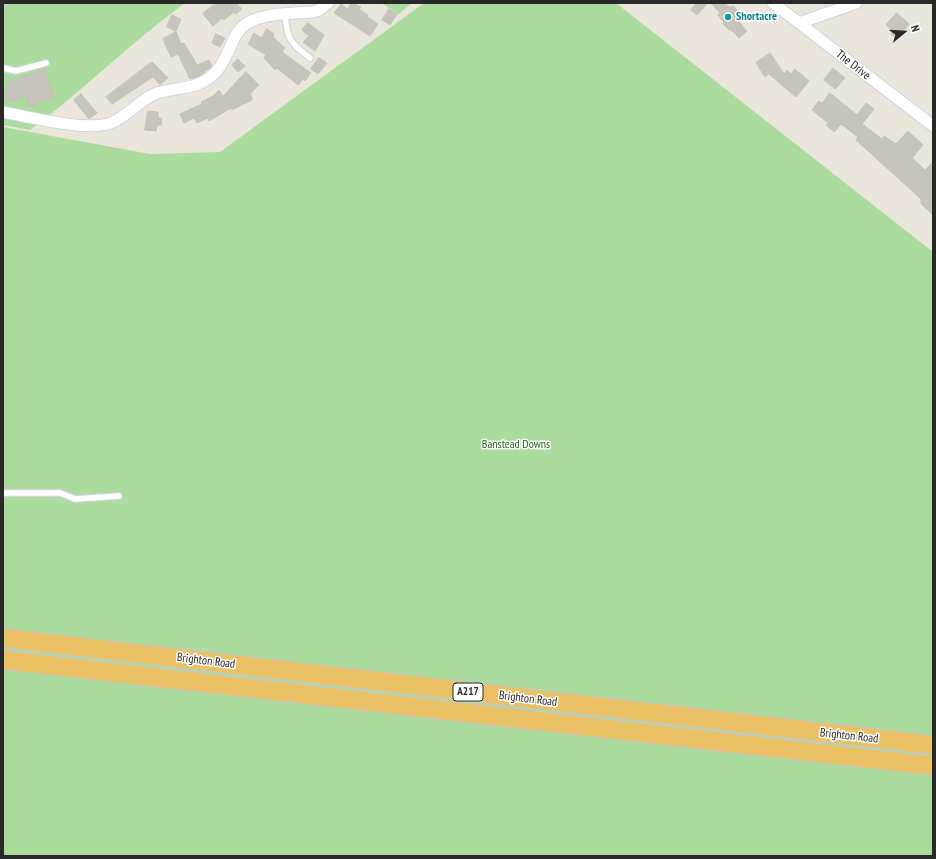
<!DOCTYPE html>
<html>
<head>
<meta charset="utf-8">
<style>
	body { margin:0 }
	#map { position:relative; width:936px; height:859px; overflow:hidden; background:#eae6dc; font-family:"PT Sans Narrow",sans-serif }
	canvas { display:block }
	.frame { position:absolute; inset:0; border:4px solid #292929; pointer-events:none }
	.north { position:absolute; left:884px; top:12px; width:40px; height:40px; -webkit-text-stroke:3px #fff; paint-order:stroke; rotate:72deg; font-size:11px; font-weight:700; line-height:16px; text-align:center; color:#292929 }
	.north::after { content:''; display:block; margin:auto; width:14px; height:18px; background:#292929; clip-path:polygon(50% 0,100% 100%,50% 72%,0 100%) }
</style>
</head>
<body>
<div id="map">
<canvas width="936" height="859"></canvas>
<div class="frame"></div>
<div class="north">N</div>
</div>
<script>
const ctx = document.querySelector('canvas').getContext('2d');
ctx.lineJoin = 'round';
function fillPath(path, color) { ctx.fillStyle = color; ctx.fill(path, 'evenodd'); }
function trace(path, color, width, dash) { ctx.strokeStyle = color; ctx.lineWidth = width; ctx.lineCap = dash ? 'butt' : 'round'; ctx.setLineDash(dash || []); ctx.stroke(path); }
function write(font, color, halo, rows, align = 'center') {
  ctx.font = font + ' "PT Sans Narrow",sans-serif'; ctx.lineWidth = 3; ctx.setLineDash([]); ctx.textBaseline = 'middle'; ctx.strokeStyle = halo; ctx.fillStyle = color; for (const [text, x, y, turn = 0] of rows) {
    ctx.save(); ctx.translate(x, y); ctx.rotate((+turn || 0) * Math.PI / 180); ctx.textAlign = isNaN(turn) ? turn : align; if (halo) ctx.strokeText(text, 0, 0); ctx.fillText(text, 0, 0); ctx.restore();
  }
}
const green = new Path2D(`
	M3,3h182c-54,39 -101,87 -155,127l-27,-5z
	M381,3h31l-13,11z
	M424,3h192l317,249v604h-930v-729l147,27 70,-2z`);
const building = new Path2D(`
	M216,3h20l6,6 -6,5 -2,-2 -10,8 -2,-2 -9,8 -10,-12z
	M352,3l9,4 -2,2 9,6 -1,2 11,7 -8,12 -36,-23 7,-9 6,5z
	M697,3h11l-11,12 -6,-5z
	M711,3h14l3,4 6,-1 4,6 -3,3 5,6 -1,1 8,9 -8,7 -9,-9 -1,1 -6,-6 1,-2 -6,-7 2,-2z
	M389,9l8,5 -7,11 -8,-5z
	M897,13l12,11 -13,15 -5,-5 2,-3 -7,-6z
	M172,15l9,4 -5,12 -9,-4z
	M308,23l16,12 -9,16 -12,-9 6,-6 -7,-6z
	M267,29l7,5 -1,3 12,11 -3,4 29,21 -6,8 -2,-2 -5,6 -21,-17 -2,2 -11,-12 2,-3 -18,-11 6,-11 7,5z
	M176,32l5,12 3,-1 13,22 12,-5 3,6 -3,3 -5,2 1,1 -5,4 -10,3 -12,-25 -7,3 -8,-18z
	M216,34l9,4 -5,9 -8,-4z
	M770,53l14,21 3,-4 4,4 4,-5 14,12 -13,16 -27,-23 -4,3 -9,-14z
	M319,58l8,5 -9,11 -7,-5z
	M238,59l7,7 -7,6 -6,-7z
	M152,62l16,16 -8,7 -7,-8 -41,27 -6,-7z
	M833,68l12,10 -10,11 -11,-9z
	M45,69l9,29 -25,8 -4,-12 -10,7 -7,-1 -3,-6 3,-7 -1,-5z
	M246,72l13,13 -9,9 2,3v3l-20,10 -1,-2 -22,13 -1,-3 -11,5 -3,-5 -10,5 -4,-9 22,-10 -1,-2 12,-6 6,-6 4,6z
	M830,93l27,22 9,-12 8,6 -12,15 20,15 2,-3 12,8 12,-13 15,14 -11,13 13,12 8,-8v53l-12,-11v-5l-65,-59 2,-3 -17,-13 -7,8 -8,-7 2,-2 -16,-13 7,-9 3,2z
	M81,94l16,19 -8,6 -15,-19z
	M148,111l10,1v6h4l-1,7h-4l-1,6 -11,-1z`);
const service = new Path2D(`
	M285,15c2,24 6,29 25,43
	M3,68l13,3 30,-8
	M3,493h57l15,6 44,-3`);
const minor = new Path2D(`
	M773,3l160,123
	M799,23l57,-20
	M3,112c26,5 85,20 108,11 17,-7 29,-24 46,-30 18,-6 36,-3 52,-15 11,-7 15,-19 21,-30 2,-5 4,-11 8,-16 13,-20 52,-18 74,-20l7,-2 9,-7`);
const trunk = new Path2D(`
	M3,638l930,107
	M3,660l930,106`);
const markers = [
	[728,17,4,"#0f9aa8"]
];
const shields = [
	[468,692,30]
];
const shieldNames = [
	["A217",468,692]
];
const cultureNames = [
	["Shortacre",736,17]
];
const streetNames = [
	["The Drive",853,65,38],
	["Brighton Road",206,661,7],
	["Brighton Road",528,699,7],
	["Brighton Road",849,736,6]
];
const parkNames = [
	["Banstead Downs",516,445]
];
fillPath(green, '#acdc9d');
fillPath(building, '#c6c4bb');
trace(building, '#c5c2b6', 1);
trace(service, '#d2d3e1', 8);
trace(minor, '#d2d3e1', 13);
trace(trunk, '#c7c7c7', 20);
trace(service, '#fff', 5.5);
trace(minor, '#fff', 11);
trace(trunk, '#eac265', 18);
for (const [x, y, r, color] of markers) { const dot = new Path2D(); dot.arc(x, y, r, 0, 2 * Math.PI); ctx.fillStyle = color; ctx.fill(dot); trace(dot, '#fff', 1.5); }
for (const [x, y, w] of shields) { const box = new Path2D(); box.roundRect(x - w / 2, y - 9, w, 18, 3); ctx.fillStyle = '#fff'; ctx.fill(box); trace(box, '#292929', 1); }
write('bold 11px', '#292929', null, shieldNames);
write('bold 12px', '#0d838f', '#fff', cultureNames, 'left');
write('12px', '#292929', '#fff', streetNames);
write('12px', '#266020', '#fff', parkNames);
</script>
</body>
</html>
